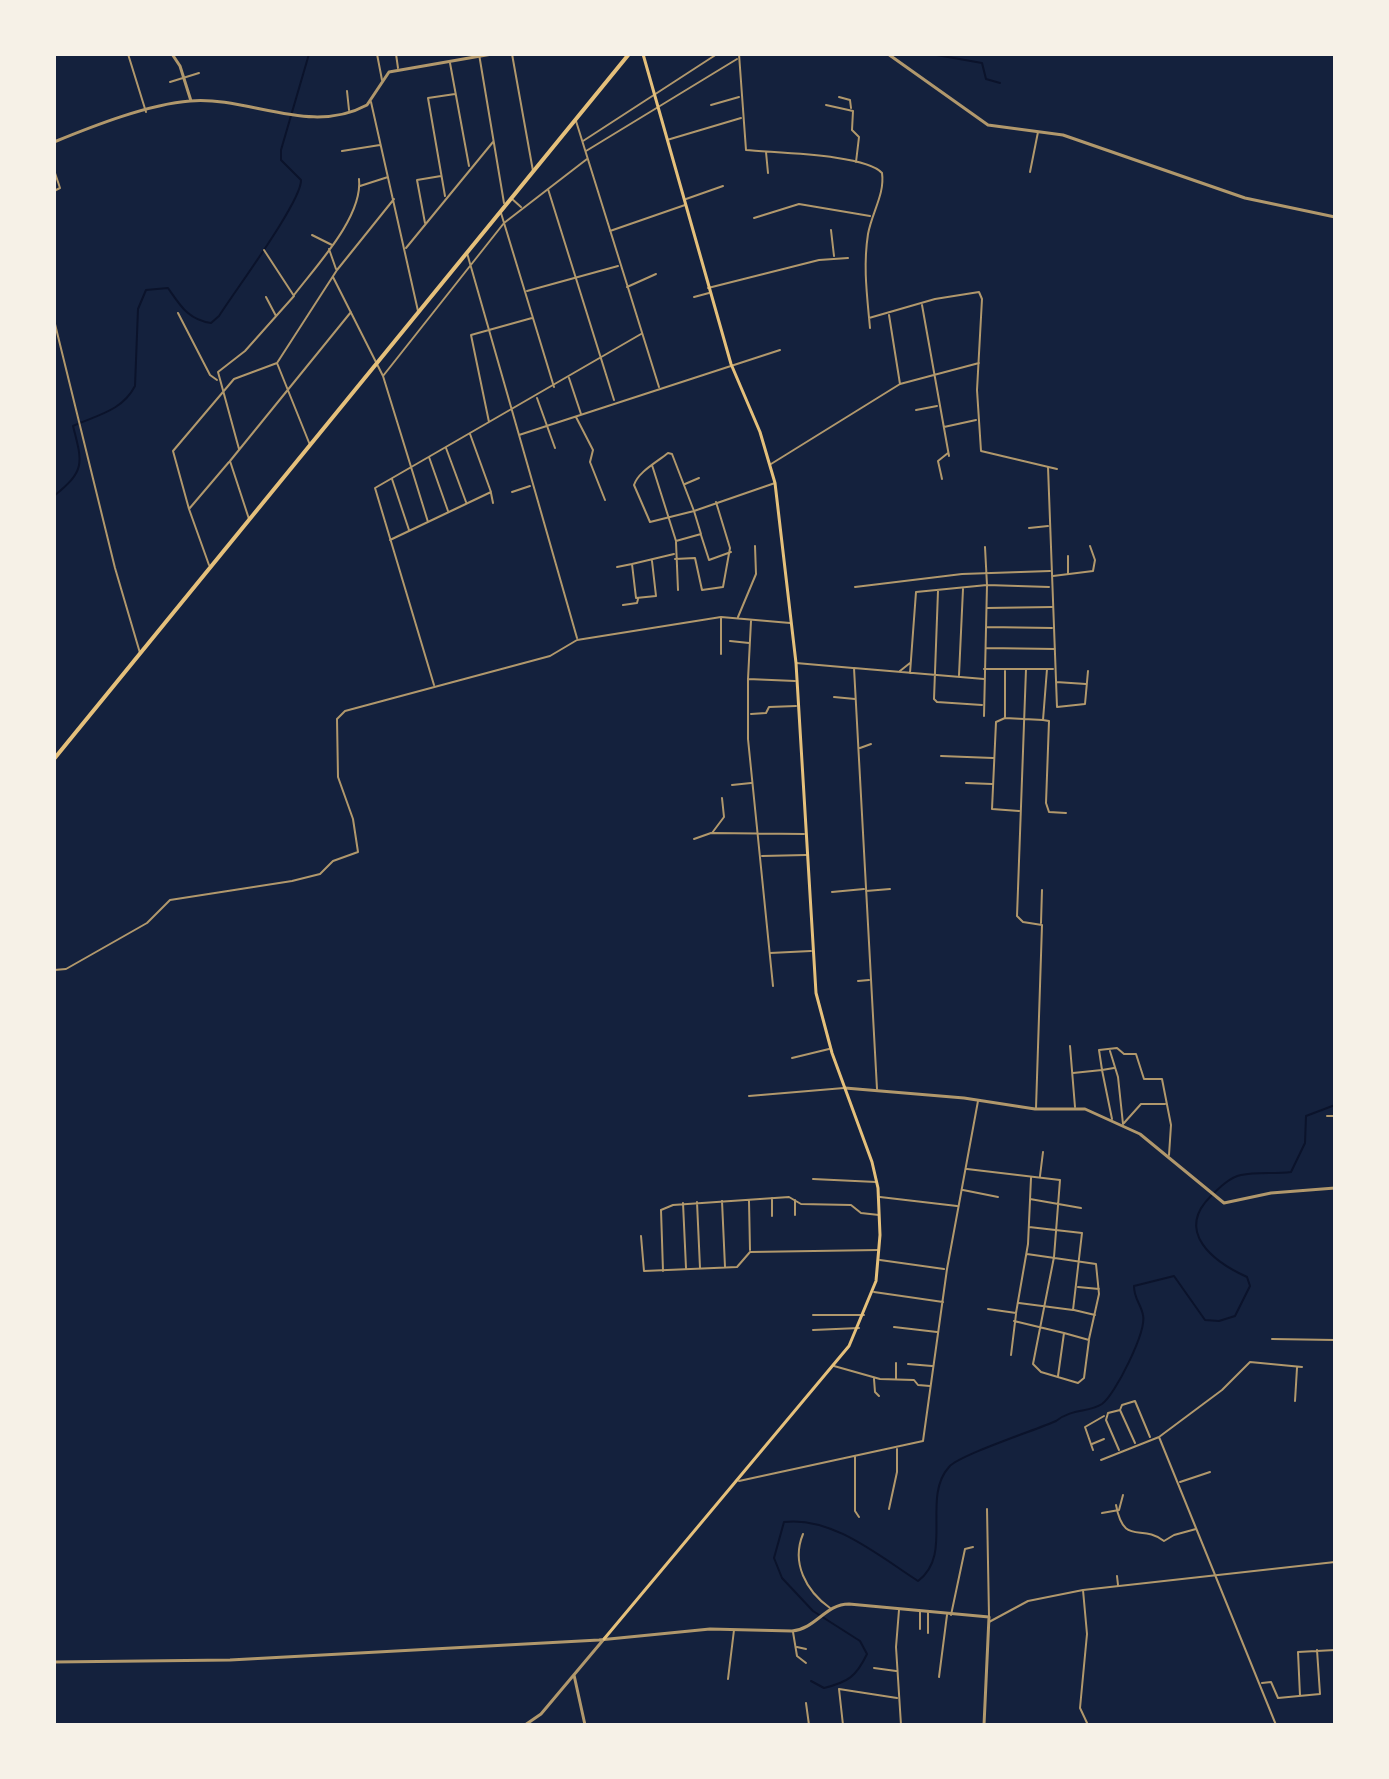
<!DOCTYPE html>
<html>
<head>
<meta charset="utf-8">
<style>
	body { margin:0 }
	#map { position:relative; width:1389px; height:1779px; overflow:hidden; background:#14213d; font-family:Montserrat,sans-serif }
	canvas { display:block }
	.frame { position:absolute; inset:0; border:56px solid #f6f1e7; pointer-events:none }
</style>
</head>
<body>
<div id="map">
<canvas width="1389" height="1779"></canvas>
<div class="frame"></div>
</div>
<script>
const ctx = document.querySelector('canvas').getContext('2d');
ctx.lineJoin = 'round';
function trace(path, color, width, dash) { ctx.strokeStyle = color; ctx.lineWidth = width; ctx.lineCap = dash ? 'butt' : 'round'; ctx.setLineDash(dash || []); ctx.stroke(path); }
const stream = new Path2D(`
	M931,54l51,9 4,16 14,4
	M54,496c31,-25 29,-32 19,-70 24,-11 49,-15 62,-40l3,-77 8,-19 22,-2c12,17 20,32 43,35l8,-7c15,-24 83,-115 82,-136l-20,-20v-10l28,-96
	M811,1681l13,7c24,-6 32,-11 43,-34l-7,-13 -47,-30 -31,-33 -8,-20 10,-36c48,-6 95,34 134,59 36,-26 3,-83 31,-114 10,-12 87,-37 107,-46 17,-13 32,-8 46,-17 13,-9 45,-73 41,-89 -2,-11 -9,-16 -9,-29l40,-10 31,44 14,1 16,-5 15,-30 -3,-9c-33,-15 -73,-45 -36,-81 8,-8 19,-19 30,-21 16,-3 34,-1 50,-3l14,-29 1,-27 29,-11`);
const minor = new Path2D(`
	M128,54l18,58
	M377,54l5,26
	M396,54l2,14
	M479,54l25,149
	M512,54l21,117
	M739,54l7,96c27,3 120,4 136,23 3,21 -10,39 -14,61 -5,33 -1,61 2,94
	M450,63l19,103
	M170,82l29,-9
	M347,91l2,19
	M839,97l11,3 1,8
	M371,102l47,209
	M711,105l28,-8
	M826,105l27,6 -1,19 7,7 -3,25
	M576,121l83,266
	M667,140l74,-22
	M583,141l134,-87
	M342,151l38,-6
	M586,151l151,-92
	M766,152l2,21
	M54,170l6,18 -6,3
	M1030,172l8,-40
	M360,186l28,-9
	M548,189l66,211
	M445,196l-17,-98 27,-4
	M511,198l10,9
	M686,199l37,-13
	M501,213l53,174
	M754,218l45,-14 71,12
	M425,223l-8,-43 24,-4
	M831,230l3,26
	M610,231l75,-26
	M312,235l20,10
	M406,248l87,-106
	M329,249l7,20
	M467,253l110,385
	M333,277l50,99 45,146
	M627,287l29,-13
	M708,288l111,-28 29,-2
	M527,291l91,-25
	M294,295c22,-29 69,-78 65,-116
	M266,297l10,19
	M694,297l15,-4
	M922,305l27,151
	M178,313l32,62 7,5
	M889,315l11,69
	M869,318l66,-19 44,-7 3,7 -5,91 4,61 76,18
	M54,320l61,248 25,85
	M277,363l33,82
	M383,376l121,-153 83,-64
	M569,378l12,36
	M537,398l18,50
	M916,410l21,-4
	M576,417l17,33 -3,12 15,38
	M489,422l-18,-87 61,-17
	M944,427l32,-7
	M519,435l261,-85
	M446,448l20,54
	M239,449l-21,-77 27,-21 49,-55 -30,-46
	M429,457l19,54
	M771,464l129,-80 79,-21
	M652,465l24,76 25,-7 -7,-23 -44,11 -16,-37c4,-13 23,-23 34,-32l4,1 22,57 81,-28
	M1048,467l9,240 28,-3 3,-33
	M392,479l17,51
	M942,479l-4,-18 10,-8
	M685,484l14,-6
	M512,492l18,-6
	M491,493l2,10
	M189,509l-16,-58 61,-72 43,-16 60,-93 57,-71
	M249,519l-19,-58 121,-149
	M1029,528l19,-2
	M701,535l8,25 22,-8
	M390,540l101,-48 -21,-58
	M676,542l2,48
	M985,547l2,38 62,2
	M1068,556v17
	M675,559l20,-1 7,32 21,-3 7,-39 -14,-46
	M652,561l4,35 -20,2 -4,-34 42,-10
	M209,565l-20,-56 40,-47
	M617,567l15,-3
	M1053,576l40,-5 2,-11 -5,-14
	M855,587l107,-13 88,-3
	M938,591l-4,108 3,3 45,3
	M623,605l14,-2 1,-4
	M987,608l65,-1
	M738,617l18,-43 -1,-28
	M751,621l-3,58 47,2
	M987,627l65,1
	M730,641l19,2
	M986,648l69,1
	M721,654v-36
	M796,663l57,5
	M984,669h69
	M1026,669l-9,247 6,6 19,3 -6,183
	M1047,669l-4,51 6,1 -3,82 3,9 17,1
	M900,671l10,-8
	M1005,671v46
	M910,673l6,-81 71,-7 -3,131
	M959,675l4,-86
	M748,679v60l25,247
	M1056,682l30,2
	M434,685l-59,-197 266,-154
	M834,697l21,2
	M751,714l15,-1 3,-6 27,-1
	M860,748l11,-4
	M941,756l52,2
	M966,783l26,1
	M732,785l19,-2
	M1019,811l-27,-2 4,-87 9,-4 38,2
	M712,833l12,-16 -2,-19
	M694,839l17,-6 93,1
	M762,856l44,-1
	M866,891l24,-2
	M832,892l32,-3
	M1041,923l1,-33
	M770,953l41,-2
	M54,970l12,-1 81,-46 23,-23 122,-19 28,-7 13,-13 25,-9 -5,-33 -15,-42 -1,-58 8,-8 205,-55 27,-16 144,-23 69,6
	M858,981l11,-1
	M1070,1046l5,61
	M1110,1051l8,26 5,47
	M792,1058l37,-9
	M1073,1073l29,-3 -3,-20 18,-2 7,6h12l8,25h18l9,46 -2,30
	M877,1089l-23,-421 130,11
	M749,1096l95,-8
	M1327,1116h8
	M1112,1119l-10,-49 12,-2
	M1124,1123l17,-19h24
	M967,1169l93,11 -6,77 -21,107 8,8 37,11 6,-5 5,-38 -25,-7
	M1040,1176l3,-24
	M813,1179l63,3
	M963,1190l35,7
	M880,1197l77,9
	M1030,1199l51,9
	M722,1201l3,66
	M749,1201l1,49
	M697,1202l3,66
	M683,1203l3,65
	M795,1215v-15
	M772,1216v-18
	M641,1236l3,35 93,-4 13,-15 128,-2
	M1027,1254l69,10 3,30 -10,45
	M880,1260l64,9
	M663,1271l-2,-61 12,-5 116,-8 12,7 50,1 10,8 18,2
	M1078,1287l21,2
	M874,1292l69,10
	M1019,1303l54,7 9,-77 -53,-6
	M988,1309l28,4 12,-69 3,-66
	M1074,1310l21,5
	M813,1315h51
	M1014,1321l50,12 -6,43
	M894,1327l43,5
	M813,1330l46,-2
	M1272,1339l63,1
	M1011,1355l5,-41
	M896,1363v16
	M908,1364l24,2
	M834,1366l46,13 34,1 4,5 12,1
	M874,1379l1,13 4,4
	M1295,1401l2,-33
	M1120,1410l2,-5 13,-4 15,36
	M1159,1437l117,288
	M1092,1444l12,-5
	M1093,1450l-8,-23 19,-11
	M1119,1450l-13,-30 2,-7 12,-3 15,33
	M855,1457v54l4,6
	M1101,1460l58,-23 63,-47 28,-28 52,5
	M739,1481l184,-40 24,-172 31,-168
	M1180,1482l30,-10
	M1116,1505c8,42 25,18 48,36l10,-6 22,-6
	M889,1509l8,-37v-23
	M987,1509l2,107
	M1102,1513l17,-3 4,-15
	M803,1534c-12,29 3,57 27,74
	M1117,1576l1,9
	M1083,1590l4,44 -7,74 8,17
	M899,1610l-3,37 5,78
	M920,1612v17
	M928,1613v20
	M951,1615l14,-66 8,-2
	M989,1622l39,-21 55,-11 252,-28
	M793,1632l4,24 9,7
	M797,1647l9,2
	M874,1668l22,3
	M939,1677l8,-62
	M728,1679l6,-49
	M1262,1683l9,-1 7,16 42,-4 -3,-44
	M1300,1696l-2,-44 37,-2
	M806,1703l3,22
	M838,1725h2
	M843,1725l-4,-36 58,9`);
const tertiary = new Path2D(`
	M172,54l8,12 11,35
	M888,54l100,71 75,10 182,63 90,19
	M54,142c39,-16 95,-38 136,-41 59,-5 120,35 177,4l22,-33 103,-18
	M845,1088l119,10 71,11h50l55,25 84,69 47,-10 64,-5
	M54,1662l176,-2 369,-20 111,-11 82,2c24,-2 33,-27 57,-27l140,13 -5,108
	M574,1675l11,50
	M525,1725l16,-11 63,-75`);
const secondary = new Path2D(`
	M604,1639l245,-293 27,-65 4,-46 -2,-47 -6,-26 -40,-109 -16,-60 -20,-330 -21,-180 -15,-51 -29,-68 -88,-310`);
const trunk = new Path2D(`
	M54,759l575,-705`);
trace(stream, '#0b132b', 2);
trace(minor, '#b1986c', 2);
trace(tertiary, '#b1986c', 3);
trace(secondary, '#e5c07b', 3);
trace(trunk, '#e5c07b', 4);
</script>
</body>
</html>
